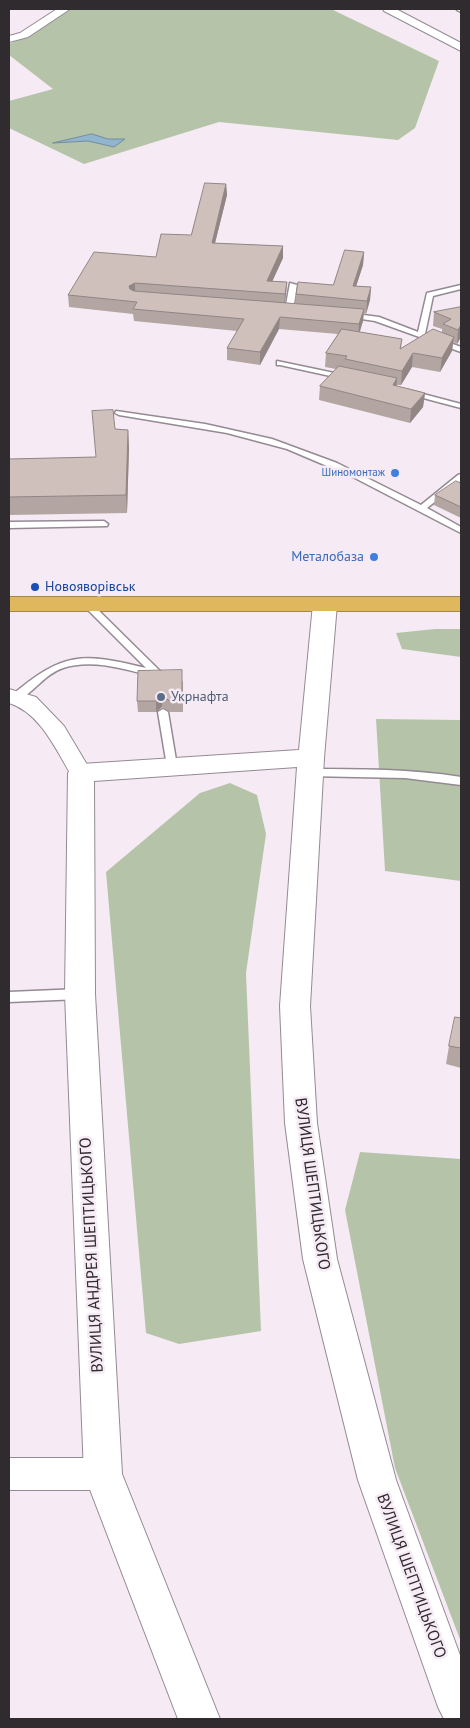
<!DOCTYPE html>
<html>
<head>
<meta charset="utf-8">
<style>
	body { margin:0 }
	#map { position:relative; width:470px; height:1728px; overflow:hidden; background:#f6ebf5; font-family:"PT Sans",sans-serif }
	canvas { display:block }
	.frame { position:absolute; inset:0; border:10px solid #2f2b2e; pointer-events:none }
</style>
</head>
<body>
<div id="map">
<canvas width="470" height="1728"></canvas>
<div class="frame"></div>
</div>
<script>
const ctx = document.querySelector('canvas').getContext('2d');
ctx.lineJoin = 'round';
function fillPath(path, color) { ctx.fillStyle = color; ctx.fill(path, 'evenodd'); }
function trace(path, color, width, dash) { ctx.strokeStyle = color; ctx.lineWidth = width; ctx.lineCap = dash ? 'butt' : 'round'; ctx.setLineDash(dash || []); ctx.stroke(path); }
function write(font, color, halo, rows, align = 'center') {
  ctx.font = font + ' "PT Sans",sans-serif'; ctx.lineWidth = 5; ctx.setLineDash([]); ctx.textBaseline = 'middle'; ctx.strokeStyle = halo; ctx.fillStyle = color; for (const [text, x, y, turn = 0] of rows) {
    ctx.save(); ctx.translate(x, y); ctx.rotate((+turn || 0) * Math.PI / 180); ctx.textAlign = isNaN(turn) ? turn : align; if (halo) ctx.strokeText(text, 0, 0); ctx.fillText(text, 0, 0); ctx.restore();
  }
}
const green = new Path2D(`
	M70,9h261l108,52 -24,67 -17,12 -179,-18 -135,42 -75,-36v-27l44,-12 -44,-34v-11l18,-8z
	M435,629h26v28l-59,-8 -6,-16z
	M376,719l85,1v161l-76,-10z
	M230,783l27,12 9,39 -20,139 15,358 -82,13 -33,-11 -40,-461 94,-79z
	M360,1152l101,7v483l-66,-174 -50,-258z`);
const water = new Path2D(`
	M92,134l16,5h17l-11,8 -26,-6 -35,2z`);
const lane = new Path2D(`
	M457,9h4v3l-4,-2z
	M290,283l7,2 -4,25 -4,2 -4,-2z
	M461,285v4l-28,7 -8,38 36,13v5l-86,-31 -27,-4 -4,-2 4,-2 31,4 39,15 9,-39z
	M277,361l67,14 4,2 -4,2 -64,-14h-3z
	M408,390l53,14v4l-53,-14z
	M116,411l89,13 67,15 65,24 84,42 37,-30 3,-1v7l-34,27 34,19v6l-108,-56 -66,-28 -60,-16 -108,-18 -4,-2z
	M104,521l4,3 -1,2 -98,2v-6z
	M86,600l3,1 72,71 1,2 -1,2 -5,1c-29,-7 -63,-19 -93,-9 -18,6 -28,23 -44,32 -3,2 -4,1 -8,0l-1,-2 1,-2c52,-44 70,-44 135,-28l-63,-63v-4z
	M163,709l5,3 9,54 -5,4 -5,-4 -9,-54z
	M311,769c50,0 100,0 150,8v8l-56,-7 -98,-2 -1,-3 1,-3z
	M80,989l4,2 2,3 -2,3 -4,2 -71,3v-10z`);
const street = new Path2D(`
	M57,9h13l-42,28 -19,5v-6l11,-3z
	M383,9h13l65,34v8l-77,-40z
	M9,689l27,8 28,29 28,47 -3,5 -8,2 -8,-2c-16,-26 -32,-65 -64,-75z
	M9,1458h94l12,5 4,11 -4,11 -12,5h-94z`);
const secondary = new Path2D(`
	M325,597l8,2 4,5 -13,154 -14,248 7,117 20,136 59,221 65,178v61h-17l-6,-12 -80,-227 -55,-221 -18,-136 -5,-117 17,-239 -203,14 1,213 27,480 98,245h-42l-94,-245 -19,-480 3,-221 4,-6 9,-3 218,-14 14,-146 4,-5z`);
const highway = new Path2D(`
	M9,597h452v14h-452z`);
const wall = new Path2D(`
	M226,184l1,11 -12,48 68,3v12l-11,23 15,1 -1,12 -1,9 10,1 1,-10 37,-9 31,-33 -1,13 -7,21 15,1 -1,13 -4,14 -2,-1 -1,8 -3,11 42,7 -1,9 41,-15v-4l-9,-3 1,-14 27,-5v30l-4,7 -4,-2 -1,9 -12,21 -28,-5 -11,18h-4v1l28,7 -2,14 -13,16 -91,-23 1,-14 16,-17 -11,-2 1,-14 12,-19 -59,-5 -19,36 -33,-5v-12l10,-17 -103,-10 -1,-7 -64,-7 -1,-12 88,-38 35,-22z
	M115,429l13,1 1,18 -2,65 -118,2v-56l87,-2z
	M461,483v35l-27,-13 1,-10z
	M183,681v31h-13l-8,-5 -6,5h-18l-1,-11z
	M461,1018v50l-15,-4 3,-18z`);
const shadedWall = new Path2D(`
	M226,184l1,11 -15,60v-12z
	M283,246v12l-16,35v-12z
	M364,252l-1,13 -11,34 1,-13z
	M287,282l-1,12 -2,12 1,-12z
	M135,283v12l-6,3v-12z
	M371,287l-1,13 -4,14 1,-13z
	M364,309l-1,12 -5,15 1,-12z
	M280,317l-1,12 -19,36v-13z
	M461,325v12l-4,7 1,-14z
	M454,337l-2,14 -12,21 2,-14z
	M413,353l-1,14 -11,18 1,-14z
	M397,378l-1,15 -3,-8z
	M425,393l-2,14 -13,16 1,-14z
	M128,430l1,18 -2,65 -1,-18z
	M162,696v11l-6,5v-11z`);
const building = new Path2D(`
	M205,183l21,1 -14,59 71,3 -16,35 20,1 -2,12 -150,-11 -6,3 1,3 4,2 230,18 -5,15 -79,-7 -20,35 -33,-4 17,-29 -111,-10 4,-7 -69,-7 26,-43 62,5 5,-23 30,1z
	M345,250l19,2 -11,34 18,1 -4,14 -71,-7 2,-12 35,3z
	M461,307v18l-3,5 -15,-6 8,-5 -17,-7z
	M342,329l60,10 -2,10 33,-20 21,8 -12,21 -29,-5 -11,18 -57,-12 2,-3 -21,-3z
	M339,366l58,12 -4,7 32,8 -14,16 -91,-23z
	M113,410l2,19 13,1 -2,65 -117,2v-38l87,-2 -4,-46z
	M456,481l5,2v24l-26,-12z
	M182,670v31h-12l-8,-5 -6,5h-19l1,-30z
	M455,1017l6,1v30l-12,-2z`);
const markers = [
	[395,473,5,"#3f7fe0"],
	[374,557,5,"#3f7fe0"],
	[35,587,5,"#1a4fb4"],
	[161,697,5,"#5c6f8a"]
];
const farShopnames = [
	["Шиномонтаж",385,473]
];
const shopNames = [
	["Металобаза",364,557]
];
const transitNames = [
	["Новояворівськ",45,587]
];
const serviceNames = [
	["Укрнафта",171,697]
];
const nearStreetnames = [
	["ВУЛИЦЯ ШЕПТИЦЬКОГО",312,1184,82],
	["ВУЛИЦЯ АНДРЕЯ ШЕПТИЦЬКОГО",92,1255,-93],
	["ВУЛИЦЯ ШЕПТИЦЬКОГО",411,1576,70]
];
fillPath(green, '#b5c4a9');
fillPath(water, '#91b5cc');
trace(water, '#748c9d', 1);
trace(lane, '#948a93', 3);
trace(street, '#948a93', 2);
trace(secondary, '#948a93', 2);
trace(highway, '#a1874d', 2);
fillPath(lane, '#fff');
fillPath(street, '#fff');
fillPath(secondary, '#fff');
fillPath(highway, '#dfb85d');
fillPath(wall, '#b2a5a2');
fillPath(shadedWall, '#918684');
fillPath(building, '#cfc0bc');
trace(building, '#918684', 1);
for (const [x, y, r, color] of markers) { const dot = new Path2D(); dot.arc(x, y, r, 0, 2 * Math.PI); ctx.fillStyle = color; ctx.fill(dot); trace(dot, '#f6ebf5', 2); }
write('11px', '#366cbe', '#f6ebf5', farShopnames, 'right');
write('14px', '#366cbe', '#f6ebf5', shopNames, 'right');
write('14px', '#164399', '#f6ebf5', transitNames, 'left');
write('14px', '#4e5e75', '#f6ebf5', serviceNames, 'left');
write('16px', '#2f2b2e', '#f6ebf5', nearStreetnames);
</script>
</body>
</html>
